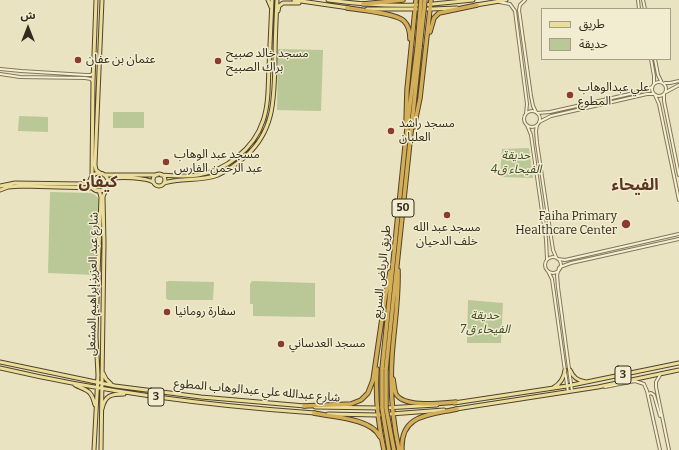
<!DOCTYPE html>
<html>
<head>
<meta charset="utf-8">
<style>
	body { margin:0 }
	#map { position:relative; width:679px; height:450px; overflow:hidden; background:#eae3c1; font-family:Bitter,"Noto Sans Arabic",serif }
	canvas { display:block }
	.legend { position:absolute; left:541px; top:8px; width:130px; height:52px; box-sizing:border-box; background:#f2edd0; border:1px solid #a69f88; margin:0; padding:5px 7px; list-style:none; font-size:12px; color:#332b1d }
	.legend li { display:flex; align-items:center; gap:8px; height:20px }
	.legend b { width:20px; border:1px solid #a69f88 }
	.north { position:absolute; left:8px; top:8px; width:40px; height:40px; -webkit-text-stroke:3px #f2edd0; paint-order:stroke; rotate:0deg; font-size:11px; font-weight:700; line-height:16px; text-align:center; color:#332b1d }
	.north::after { content:''; display:block; margin:auto; width:14px; height:18px; background:#332b1d; clip-path:polygon(50% 0,100% 100%,50% 72%,0 100%) }
</style>
</head>
<body>
<div id="map">
<canvas width="679" height="450"></canvas>
<ul class="legend">
<li><b style="height:5px;background:#ebde9a"></b>طريق</li>
<li><b style="height:11px;background:#bac796"></b>حديقة</li>
</ul>
<div class="north">ش</div>
</div>
<script>
const ctx = document.querySelector('canvas').getContext('2d');
ctx.lineJoin = 'round';
function fillPath(path, color) { ctx.fillStyle = color; ctx.fill(path, 'evenodd'); }
function trace(path, color, width, dash) { ctx.strokeStyle = color; ctx.lineWidth = width; ctx.lineCap = dash ? 'butt' : 'round'; ctx.setLineDash(dash || []); ctx.stroke(path); }
function write(font, color, halo, rows, align = 'center') {
  ctx.font = font + ' Bitter,"Noto Sans Arabic",serif'; ctx.lineWidth = 3; ctx.setLineDash([]); ctx.textBaseline = 'middle'; ctx.strokeStyle = halo; ctx.fillStyle = color; for (const [text, x, y, turn = 0] of rows) {
    ctx.save(); ctx.translate(x, y); ctx.rotate((+turn || 0) * Math.PI / 180); ctx.textAlign = isNaN(turn) ? turn : align; if (halo) ctx.strokeText(text, 0, 0); ctx.fillText(text, 0, 0); ctx.restore();
  }
}
const green = new Path2D(`
	M278,49l45,1 -2,61 -44,-1z
	M113,112h31v16h-31z
	M19,116l29,1v15l-30,-1z
	M529,148l4,30 -33,-1 2,-28z
	M50,192l41,1 4,2 4,4 -3,76 -48,-2z
	M168,281l46,1 -1,17v1h-45l-2,-2v-16z
	M252,281l63,2v34l-62,-1v-12h-3v-20z
	M468,300l35,3 -2,40h-34z`);
const minor = new Path2D(`
	M525,0l-5,5 -1,5 12,86 2,10 3,6
	M638,0l1,9
	M643,0l2,9
	M499,2l11,2 5,7 12,93 -1,10
	M651,59l3,17v7
	M655,59l3,16 3,6
	M0,69l21,2 65,4h5l2,-2
	M0,74l20,3 65,1 6,1 2,3
	M652 89a7 7 0 1 1 14 0a7 7 0 1 1-14 0Z
	M665,83h5l9,-2
	M666,92l13,-7
	M664,94v7l15,74
	M655,95l4,9 20,96
	M524 119a8 8 0 1 1 16 0a8 8 0 1 1-16 0Z
	M537,113l13,-1 93,-21 9,-4
	M539,122l12,-6 96,-22h7
	M527,125l4,10 15,104 1,20
	M537,125l-1,6 1,12 16,107 3,7
	M545 265a8 8 0 1 1 16 0a8 8 0 1 1-16 0Z
	M558,259l7,1 114,-26
	M560,267l11,-4 108,-24
	M559,268l-2,7 1,12 14,104
	M548,271l4,8 16,113
	M660,375l-4,7v5l13,63
	M605,387l30,-6 9,3 3,7 13,59
	M648,394l3,-1 3,2 6,21`);
const major = new Path2D(`
	M268,0l3,7
	M294,0l55,8
	M328,0c30,4 59,6 89,5
	M423,5l50,-5
	M476,5l30,-5
	M367,9h64l26,-1
	M278,11l1,-5 4,-3h16
	M100,173l-4,-3 -1,-5 7,-165
	M90 182a9 9 0 1 1 18 0a9 9 0 1 1-18 0Z
	M153 180a6 6 0 1 1 12 0a6 6 0 1 1-12 0Z
	M104,175h53
	M161,175c12,1 25,2 37,0 27,-4 56,-26 65,-54 6,-17 5,-36 6,-54 1,-22 2,-45 3,-67
	M92,176l1,-94 3,-82
	M164,183c18,-6 36,-1 54,-8 11,-5 19,-11 28,-19 29,-26 28,-58 29,-95 0,-20 1,-41 2,-61
	M108,184c1,-2 2,-4 4,-5 7,-3 35,-1 41,3
	M0,186l15,-3 67,1 5,-1 4,-3
	M0,190l8,-3 14,-1 72,2
	M0,362l115,24 86,11 104,9
	M0,368c103,24 209,38 315,45
	M570,370c3,7 7,11 16,12
	M103,373l3,6 5,5
	M75,385c12,6 16,4 20,20
	M553,388c7,-4 11,-10 12,-18
	M454,403l113,-17 112,-23
	M315,407l64,1
	M385,408l52,-3
	M102,409c3,-14 9,-15 22,-15
	M456,409l142,-22 81,-17
	M328,414l49,1 67,-5
	M94,450l4,-75 -2,-39 1,-36 4,-103 -2,-7
	M101,450l3,-207 -1,-46 4,-11`);
const highway = new Path2D(`
	M363,4l40,-4
	M347,8c13,2 49,5 57,13 5,5 6,11 6,18
	M430,32l4,-14 5,-5 38,-8
	M406,124l1,-34 9,-90
	M414,127l6,-29 11,-98
	M398,270c1,29 -4,57 -6,86 -2,32 0,63 7,94
	M377,369c-2,28 1,54 7,81
	M382,369l24,-232 11,-89
	M386,369l34,-322
	M393,379c1,4 1,11 3,15 8,14 46,9 60,8
	M304,406l47,-2 10,-4 7,-7 5,-13 12,-82 5,-26
	M314,413c17,4 58,5 66,24
	M402,450c-2,-36 28,-35 55,-41`);
const highwayBridge = new Path2D(`
	M420,47l5,-47
	M417,48l4,-48
	M382,369v39l7,42
	M386,369v39l8,42`);
const markers = [
	[78,60,4,"#8c3b2f"],
	[218,61,4,"#8c3b2f"],
	[570,95,4,"#8c3b2f"],
	[391,131,4,"#8c3b2f"],
	[166,162,4,"#8c3b2f"],
	[447,215,4,"#8c3b2f"],
	[626,224,5,"#8c3b2f"],
	[167,312,4,"#8c3b2f"],
	[281,344,4,"#8c3b2f"]
];
const shields = [
	[403,208,22],
	[623,375,16],
	[156,397,16]
];
const shieldNames = [
	["50",403,208],
	["3",623,375],
	["3",156,397]
];
const poiNames = [
	["مسجد خالد صبيح",226,54],
	["براك الصبيح",226,68],
	["عثمان بن عفان",86,60],
	["علي عبدالوهاب",578,88],
	["المطوع",578,102],
	["مسجد راشد",399,124],
	["العلبان",399,138],
	["مسجد عبد الوهاب",174,155],
	["عبد الرحمن الفارس",174,169],
	["Faiha Primary",617,217,"right"],
	["Healthcare Center",617,231,"right"],
	["مسجد عبد الله",447,228,"center"],
	["خلف الدحيان",447,242,"center"],
	["سفارة رومانيا",175,312],
	["مسجد العدساني",289,344]
];
const parkNames = [
	["حديقة",516,156],
	["الفيحاء ق4",516,170],
	["حديقة",485,316],
	["الفيحاء ق7",485,330]
];
const streetNames = [
	["طريق الرياض السريع",382,272,-84],
	["شارع عبد العزيز إبراهيم المشعل",93,284,-89],
	["شارع عبدالله علي عبدالوهاب المطوع",257,391,5]
];
const districtNames = [
	["كيفان",98,183],
	["الفيحاء",635,186]
];
fillPath(green, '#bac796');
trace(minor, '#82755a', 4);
trace(major, '#50432e', 5);
trace(highway, '#50432e', 5.5);
trace(minor, '#f6f0d3', 2);
trace(major, '#ebde9a', 3);
trace(highway, '#d4af57', 3.5);
trace(highwayBridge, '#50432e', 5.5, []);
trace(highwayBridge, '#d4af57', 3.5);
for (const [x, y, r, color] of markers) { const dot = new Path2D(); dot.arc(x, y, r, 0, 2 * Math.PI); ctx.fillStyle = color; ctx.fill(dot); trace(dot, '#f2edd0', 1.5); }
for (const [x, y, w] of shields) { const box = new Path2D(); box.roundRect(x - w / 2, y - 9, w, 18, 3); ctx.fillStyle = '#f2edd0'; ctx.fill(box); trace(box, '#332b1d', 1); }
write('bold 11px', '#332b1d', null, shieldNames);
write('12px', '#332b1d', '#f2edd0', poiNames, 'left');
write('italic 12px', '#3e4d25', '#f2edd0', parkNames);
write('12px', '#332b1d', '#f2edd0', streetNames);
write('bold 16px', '#5c3520', '#f2edd0', districtNames);
</script>
</body>
</html>
